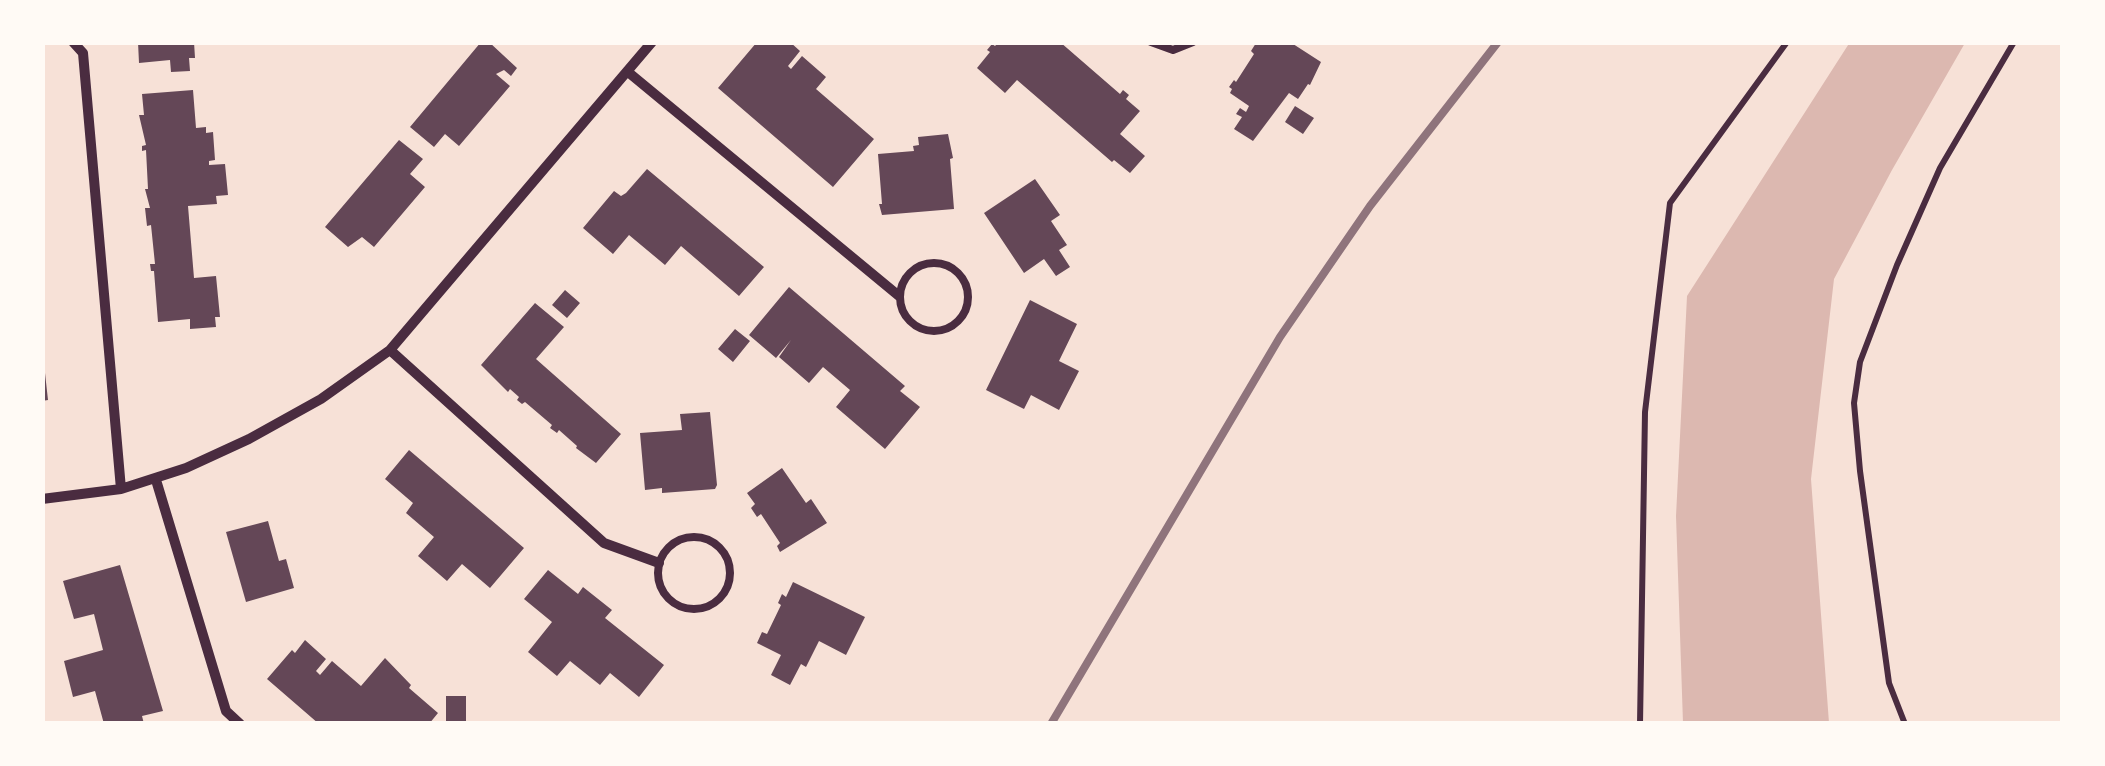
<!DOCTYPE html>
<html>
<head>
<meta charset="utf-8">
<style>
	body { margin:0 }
	#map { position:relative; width:2105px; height:766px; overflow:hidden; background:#f7e1d7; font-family:"PT Sans Narrow",sans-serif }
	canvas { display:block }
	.frame { position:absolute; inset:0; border:45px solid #fffaf5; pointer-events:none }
</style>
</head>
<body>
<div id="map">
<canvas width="2105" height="766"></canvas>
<div class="frame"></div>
</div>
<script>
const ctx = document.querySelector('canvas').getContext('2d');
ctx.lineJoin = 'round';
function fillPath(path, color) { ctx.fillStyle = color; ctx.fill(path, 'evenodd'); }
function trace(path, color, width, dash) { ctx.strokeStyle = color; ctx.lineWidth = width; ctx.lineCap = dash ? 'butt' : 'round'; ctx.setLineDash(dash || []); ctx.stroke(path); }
const water = new Path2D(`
	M1850,42l115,1 -73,127 -58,109 -23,200 18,244h-146l-7,-207 11,-220z`);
const building = new Path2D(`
	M138,42h56l1,16h-6l1,13 -19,1 -1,-12 -31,3z
	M481,42h8l28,26 -6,8 -7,-6 -8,4 14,12 -51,60 -14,-12 -11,13 -24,-20z
	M757,42h33l10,9 -12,15 3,3 11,-13 24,21 -10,12 58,50 -41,48 -115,-99z
	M999,42h61l60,52 3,-4 6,5 -3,4 14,12 -20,23 25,22 -15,17 -16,-13 -2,2 -95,-82 -12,13 -28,-25 13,-16 -3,-2 5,-6 3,2z
	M1261,42h29l31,20 -11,23 -2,-1 -10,15 -9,-6 -36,48 -19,-12 8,-12 -6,-3 4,-6 6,4 3,-6 -19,-13 2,-4 -3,-2 5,-7 2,2 18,-28 -3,-3 5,-8 3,2z
	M193,90l3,38 10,-1v6l7,-1 2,28 -6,1v4l16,-1 3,31 -12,1 1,8 -29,2 6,72 22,-2 4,41h-5l1,10 -26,2v-10l-32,3 -4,-51h-3l-1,-7h5l-4,-39 -4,1 -2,-18h5l-5,-19h3l-2,-39 -4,1v-5l4,-1 -7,-30h5l-2,-21z
	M1295,106l19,12 -11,16 -18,-12z
	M948,134l5,24 -3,1 4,50 -72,6 -3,-11h3l-4,-50 36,-3 -1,-5 6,-1 -1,-8z
	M399,140l24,19 -13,15 15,13 -51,60 -12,-10 -14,10 -23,-20z
	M647,169l117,98 -25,29 -58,-50 -16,19 -36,-30 -16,19 -30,-26 31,-37 7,5 5,-3z
	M1035,179l25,36 -9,6 16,24 -8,5 11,17 -14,9 -12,-17 -20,14 -40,-60z
	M789,287l116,99 -5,5 20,16 -35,42 -49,-42 14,-17 -27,-23 -14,16 -30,-26 12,-17 -15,18 -27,-23z
	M565,290l15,13 -13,15 -15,-13z
	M1030,300l47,24 -18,37 20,10 -20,39 -28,-15 -7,14 -38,-19z
	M535,303l29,24 -28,32 85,75 -25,29 -20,-15 1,-2 -18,-16 -2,3 -7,-5 2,-3 -27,-23 -3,2 -5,-4 2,-3 -9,-8 -2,3 -27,-27z
	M735,329l15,12 -17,21 -15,-13z
	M42,373h3l3,27 -6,1z
	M710,412l7,73 -2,4 -53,4v-5l-17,2 -5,-57 42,-3 -2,-16z
	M409,450l115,98 -34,40 -28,-24 -15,17 -29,-25 16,-19 -28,-24 7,-10 -28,-24z
	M782,468l24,35 5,-4 16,24 -47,29 -3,-6 3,-3 -19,-29 -4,3 -6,-9 4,-4 -8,-11z
	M268,521l11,40 7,-2 8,29 -48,14 -20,-70z
	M120,565l43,146 -21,5 2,8h-40l-9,-33 -22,6 -9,-36 39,-11 -9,-36 -20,5 -11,-38z
	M548,570l30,24 5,-7 29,23 -7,8 59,47 -25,32 -29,-24 -10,12 -30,-24 -13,15 -29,-24 24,-30 -28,-23z
	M793,582l72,35 -19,38 -27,-14 -13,26 -5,-3 -11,21 -19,-10 10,-20 -24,-12 5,-11 5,2 14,-29 -3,-2 4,-9 4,3z
	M305,640l21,19 -10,12 4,4 12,-14 29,25 24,-28 26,27 -2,3 29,25 -9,11h-110l-52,-45 25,-29 3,3z
	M446,696h20v26h-20z`);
const path = new Path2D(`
	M1640,724l5,-312 25,-209 117,-161
	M1905,724l-16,-41 -29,-212 -6,-68 6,-41 37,-97 43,-97 74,-126`);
const service = new Path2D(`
	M1151,42l22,8 20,-8
	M900 297a34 34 0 1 1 68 0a34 34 0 1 1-68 0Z
	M658 573a36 36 0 1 1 72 0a36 36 0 1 1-72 0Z`);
const minor = new Path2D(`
	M73,42l10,11 38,436
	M628,72l271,224
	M390,350l214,193 55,20
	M156,480l70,231 14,13
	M42,499l79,-10 65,-21 63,-29 72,-40 69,-49 262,-308`);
const rail = new Path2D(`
	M1051,724l229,-387 90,-131 128,-164`);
fillPath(water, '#dcb8b0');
fillPath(building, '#644757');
trace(path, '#4a2c40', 6);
trace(service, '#4a2c40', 8);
trace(minor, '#4a2c40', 10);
trace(rail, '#8f747c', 8);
</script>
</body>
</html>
